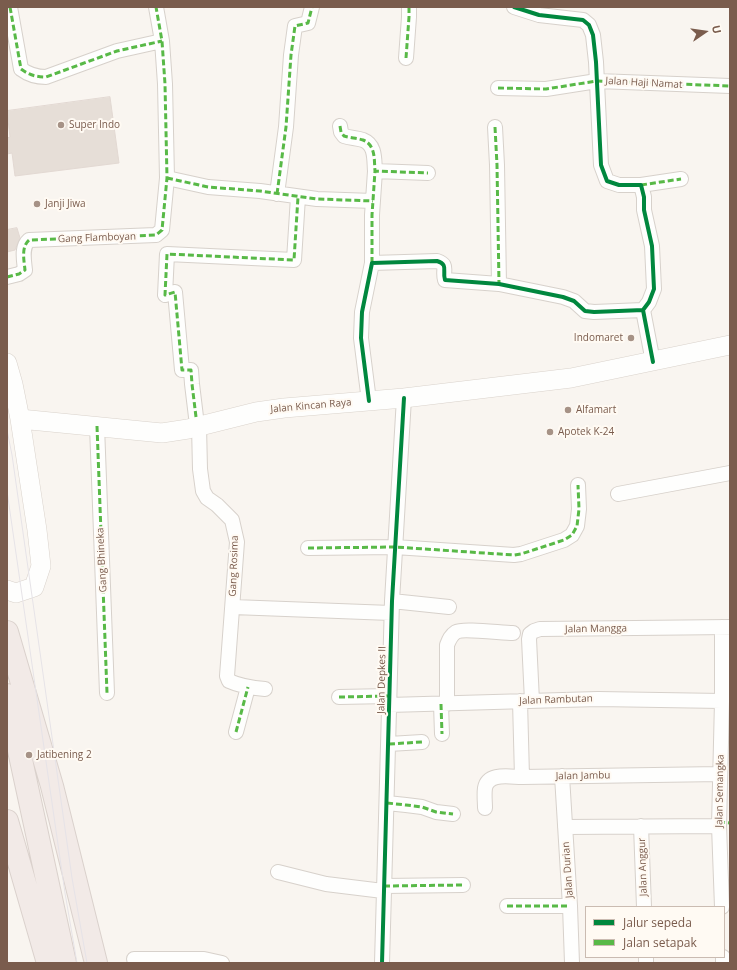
<!DOCTYPE html>
<html>
<head>
<meta charset="utf-8">
<style>
	body { margin:0 }
	#map { position:relative; width:737px; height:970px; overflow:hidden; background:#f9f5f0; font-family:"Open Sans",sans-serif }
	canvas { display:block }
	.frame { position:absolute; inset:0; border:8px solid #7a5c4d; pointer-events:none }
	.legend { position:absolute; left:585px; top:906px; width:140px; height:52px; box-sizing:border-box; background:#fffaf3; border:1px solid #cabbb1; margin:0; padding:5px 7px; list-style:none; font-size:12px; color:#7a5c4d }
	.legend li { display:flex; align-items:center; gap:8px; height:20px }
	.legend b { width:20px; border:1px solid #cabbb1 }
	.north { position:absolute; left:685px; top:12px; width:40px; height:40px; -webkit-text-stroke:3px #fffaf3; paint-order:stroke; rotate:77deg; font-size:11px; font-weight:700; line-height:16px; text-align:center; color:#7a5c4d }
	.north::after { content:''; display:block; margin:auto; width:14px; height:18px; background:#7a5c4d; clip-path:polygon(50% 0,100% 100%,50% 72%,0 100%) }
</style>
</head>
<body>
<div id="map">
<canvas width="737" height="970"></canvas>
<div class="frame"></div>
<ul class="legend">
<li><b style="height:5px;background:#00873e"></b>Jalur sepeda</li>
<li><b style="height:5px;background:#58b947"></b>Jalan setapak</li>
</ul>
<div class="north">U</div>
</div>
<script>
const ctx = document.querySelector('canvas').getContext('2d');
ctx.lineJoin = 'round';
function fillPath(path, color) { ctx.fillStyle = color; ctx.fill(path, 'evenodd'); }
function trace(path, color, width, dash) { ctx.strokeStyle = color; ctx.lineWidth = width; ctx.lineCap = dash ? 'butt' : 'round'; ctx.setLineDash(dash || []); ctx.stroke(path); }
function write(font, color, halo, rows, align = 'center') {
  ctx.font = font + ' "Open Sans",sans-serif'; ctx.lineWidth = 4; ctx.setLineDash([]); ctx.textBaseline = 'middle'; ctx.strokeStyle = halo; ctx.fillStyle = color; for (const [text, x, y, turn = 0] of rows) {
    ctx.save(); ctx.translate(x, y); ctx.rotate((+turn || 0) * Math.PI / 180); ctx.textAlign = isNaN(turn) ? turn : align; if (halo) ctx.strokeText(text, 0, 0); ctx.fillText(text, 0, 0); ctx.restore();
  }
}
const building = new Path2D(`
	M110,97l9,66 -104,13 -3,-23 -5,1v-16l3,-1 -3,-26z
	M17,228l3,10 -5,12 -8,2v-22z`);
const minor = new Path2D(`
	M10,7l11,62c8,6 15,8 25,8l71,-26 45,-10
	M514,7l25,8 44,5 6,5 4,10 3,27 5,103 6,16 12,4h22l3,12v13l8,36 2,43 -5,13 -6,8 10,52
	M406,58l3,-41v-10
	M498,88l48,1 51,-8 133,5
	M340,126l1,6 3,4c6,2 13,2 19,4 13,5 11,20 12,31
	M495,127l2,38 2,119
	M167,178l41,9 52,4 57,8 56,2
	M641,185l40,-6
	M277,194l9,-67 5,-72 4,-29 13,-3 4,-16
	M372,263v-48l3,-44 53,2
	M7,277l12,-3 6,-4c-1,-10 -4,-23 4,-30l127,-5 6,-5 5,-52 -2,-94 -3,-43 -6,-34
	M369,401l-8,-63 1,-26 10,-49 65,-2c12,4 5,9 8,19l54,4 64,13 11,4 11,10 9,1 49,-2
	M196,417l-4,-33 -1,-14h-9l-7,-78 -10,3 2,-41 127,6 4,-63
	M97,426l10,267
	M199,426l1,43 3,22 4,7 10,7 15,15 5,22 -10,134 2,5c11,5 23,7 36,8
	M618,494l112,-21
	M308,548l87,-1 119,8 7,-1 43,-14 8,-5 5,-9 2,-17 -1,-24
	M392,601l57,6
	M233,607l158,6
	M339,697l50,-1
	M520,701l2,76 198,-3
	M532,701l-3,-62 1,-5 4,-3 6,-2 190,-2
	M441,704l1,30
	M447,704v-59c2,-5 4,-10 9,-13 7,-4 46,1 57,1
	M389,705l209,-6 124,2
	M236,732l12,-45
	M389,744l33,-2
	M562,776l8,130 2,57
	M387,803l19,2 16,2 14,5 17,2
	M485,808c0,-6 -1,-13 0,-20 3,-16 25,-11 37,-11
	M641,826l3,81
	M565,827l154,-1
	M278,872l48,12 57,7
	M384,886l79,-1
	M507,906h63
	M722,907l-3,-81 3,-125v-74
	M646,957v6
	M723,957v6
	M134,959h70l18,4
	M382,963l10,-362 12,-203`);
const secondary = new Path2D(`
	M7,363l6,21 7,35 17,111 4,36 -7,21 -18,6 -9,-3
	M20,419l142,14 26,-4 68,-17 28,-4 120,-10 167,-20 159,-33`);
const motorway = new Path2D(`
	M7,632l45,154 44,177
	M7,695l58,268
	M7,821l41,142`);
const tram = new Path2D(`
	M7,430l5,25 60,423 15,85
	M7,491l58,402 12,70`);
const quiet = new Path2D(`
	M10,7l11,62c8,6 15,8 25,8l71,-26 45,-10
	M406,58l3,-41v-10
	M498,88l48,1 51,-8 133,5
	M340,126l1,6 3,4c6,2 13,2 19,4 13,5 11,20 12,31
	M495,127l2,38 2,119
	M167,178l41,9 52,4 57,8 56,2
	M641,185l40,-6
	M277,194l9,-67 5,-72 4,-29 13,-3 4,-16
	M372,263v-48l3,-44 53,2
	M7,277l12,-3 6,-4c-1,-10 -4,-23 4,-30l127,-5 6,-5 5,-52 -2,-94 -3,-43 -6,-34
	M196,417l-4,-33 -1,-14h-9l-7,-78 -10,3 2,-41 127,6 4,-63
	M97,426l10,267
	M308,548l87,-1 119,8 7,-1 43,-14 8,-5 5,-9 2,-17 -1,-24
	M339,697l50,-1
	M441,704l1,30
	M236,732l12,-45
	M389,744l33,-2
	M387,803l19,2 16,2 14,5 17,2
	M719,822l11,1
	M384,886l79,-1
	M507,906h63`);
const cycleway = new Path2D(`
	M514,7l25,8 44,5 6,5 4,10 3,27 5,103 6,16 12,4h22l3,12v13l8,36 2,43 -5,13 -6,8 10,52
	M369,401l-8,-63 1,-26 10,-49 65,-2c12,4 5,9 8,19l54,4 64,13 11,4 11,10 9,1 49,-2
	M382,963l10,-362 12,-203`);
const markers = [
	[61,125,4,"#a69286"],
	[37,204,4,"#a69286"],
	[631,338,4,"#a69286"],
	[568,410,4,"#a69286"],
	[550,432,4,"#a69286"],
	[29,755,4,"#a69286"]
];
const streetNames = [
	["Jalan Haji Namat",644,83,3],
	["Gang Flamboyan",97,238,-2],
	["Jalan Kincan Raya",311,406,-5],
	["Gang Bhineka",102,560,-93],
	["Gang Rosima",234,566,-88],
	["Jalan Mangga",596,629,-1],
	["Jalan Depkes II",382,680,-89],
	["Jalan Rambutan",556,700,-2],
	["Jalan Jambu",583,776,-1],
	["Jalan Semangka",720,791,-89],
	["Jalan Anggur",643,867,-92],
	["Jalan Durian",568,870,-94]
];
const poiNames = [
	["Super Indo",69,125],
	["Janji Jiwa",45,204],
	["Indomaret",623,338,"right"],
	["Alfamart",576,410],
	["Apotek K-24",558,432],
	["Jatibening 2",37,755]
];
fillPath(building, '#e6ded7');
trace(building, '#e2d8d2', 1);
trace(minor, '#d7d1cb', 16);
trace(secondary, '#d9d2cb', 20);
trace(motorway, '#dad1cc', 24);
trace(minor, '#fefefd', 14);
trace(secondary, '#fefefd', 19);
trace(motorway, '#f2eae7', 22);
trace(tram, '#e6e3e7', 1);
trace(quiet, '#58b947', 3, [6, 3]);
trace(cycleway, '#00873e', 4);
for (const [x, y, r, color] of markers) { const dot = new Path2D(); dot.arc(x, y, r, 0, 2 * Math.PI); ctx.fillStyle = color; ctx.fill(dot); trace(dot, '#fffaf3', 1.5); }
write('10px', '#7a5c4d', '#fffaf3', streetNames);
write('10px', '#7a5c4d', '#fffaf3', poiNames, 'left');
</script>
</body>
</html>
